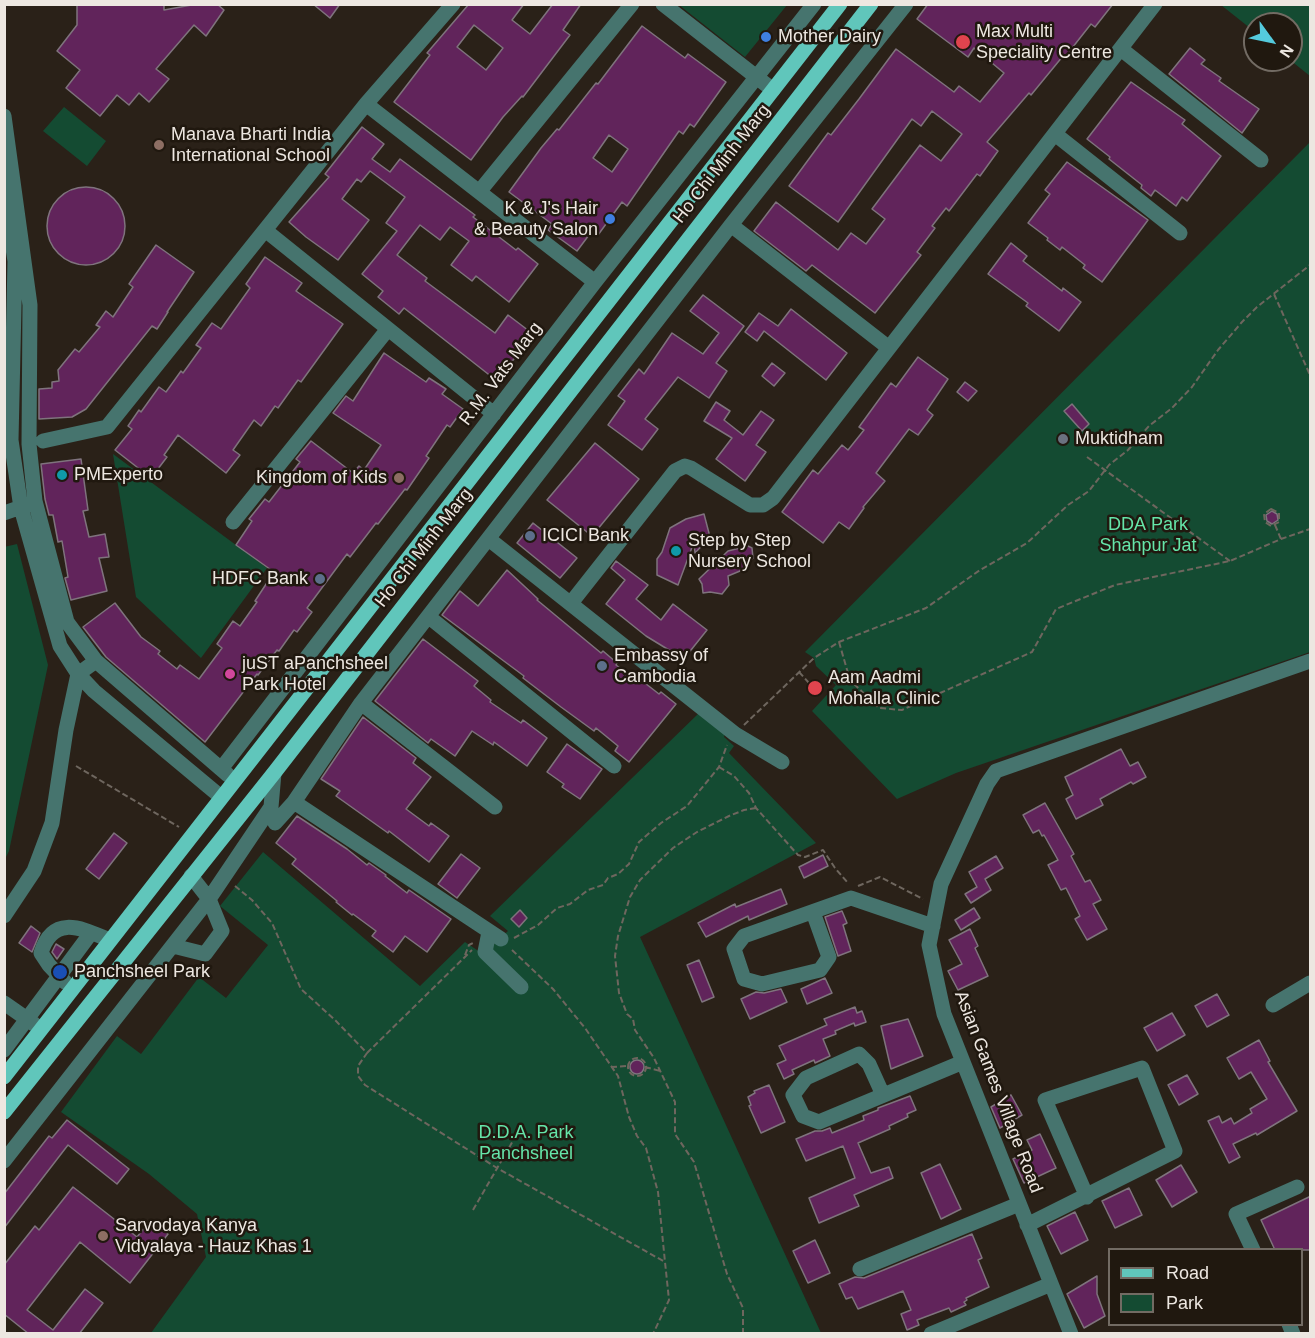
<!DOCTYPE html>
<html>
<head>
<meta charset="utf-8">
<style>
	body { margin:0 }
	#map { position:relative; width:1315px; height:1338px; overflow:hidden; background:#2a2118; font-family:Helvetica,sans-serif }
	canvas { display:block }
	.frame { position:absolute; inset:0; border:6px solid #ede7e1; pointer-events:none }
	.legend { position:absolute; left:1108px; top:1248px; width:195px; height:78px; box-sizing:border-box; background:#20180f; border:2px solid #726b63; margin:0; padding:8px 10px; list-style:none; font-size:18px; color:#ede7e1 }
	.legend li { display:flex; align-items:center; gap:12px; height:30px }
	.legend b { width:30px; border:2px solid #726b63 }
	.north { position:absolute; left:1243px; top:12px; width:60px; height:60px; box-sizing:border-box; background:#20180f; border:2px solid #726b63; border-radius:50%; rotate:123deg; font-size:16px; font-weight:700; line-height:24px; text-align:center; color:#ede7e1 }
	.north::after { content:''; display:block; margin:auto; width:21px; height:27px; background:#54cadd; clip-path:polygon(50% 0,100% 100%,50% 72%,0 100%) }
</style>
</head>
<body>
<div id="map">
<canvas width="1315" height="1338"></canvas>
<div class="frame"></div>
<ul class="legend">
<li><b style="height:8px;background:#60c6bb"></b>Road</li>
<li><b style="height:16px;background:#144b32"></b>Park</li>
</ul>
<div class="north">N</div>
</div>
<script>
const ctx = document.querySelector('canvas').getContext('2d');
ctx.lineJoin = 'round';
function fillPath(path, color) { ctx.fillStyle = color; ctx.fill(path, 'evenodd'); }
function trace(path, color, width, dash) { ctx.strokeStyle = color; ctx.lineWidth = width; ctx.lineCap = dash ? 'butt' : 'round'; ctx.setLineDash(dash || []); ctx.stroke(path); }
function write(font, color, halo, rows, align = 'center') {
  ctx.font = font + ' Helvetica,sans-serif'; ctx.lineWidth = 5; ctx.setLineDash([]); ctx.textBaseline = 'middle'; ctx.strokeStyle = halo; ctx.fillStyle = color; for (const [text, x, y, turn = 0] of rows) {
    ctx.save(); ctx.translate(x, y); ctx.rotate((+turn || 0) * Math.PI / 180); ctx.textAlign = isNaN(turn) ? turn : align; if (halo) ctx.strokeText(text, 0, 0); ctx.fillText(text, 0, 0); ctx.restore();
  }
}
const green = new Path2D(`
	M679,5h108l-42,52z
	M1221,5h89v71l-20,-16 1,-36h-36v8z
	M64,107l42,34 -19,25 -44,-35z
	M1310,142v510l-354,121 -59,26 -85,-88 24,-26 -20,-19 -2,-8 -9,-6z
	M113,454l154,114 -66,90 -65,-61z
	M17,544l31,121 -39,186 -4,8 -1,-312z
	M699,713l26,20 -1,4 10,9 -5,7 87,90 -176,94 181,396h-670l55,-76 -9,-43 -48,-40 -88,-62 56,-76 24,18 58,-77 27,21 42,-53 -48,-39 43,-54 157,134 45,-44 18,12 25,-23 -18,-15z`);
const building = new Path2D(`
	M77,4h87v6l33,-6h20l7,6 -18,26 -12,-11 -38,44 13,10 -20,23 -10,-9 -10,12 -12,-10 -17,21 -34,-28 14,-18 -23,-19 20,-26z
	M313,4h27l-10,14z
	M469,4h55l-12,16 18,14 23,-30h28l-18,26 7,5 -47,62 -1,-1 -19,21 -32,43 -77,-58 36,-47 -3,-2zM474,25l29,23 -17,22 -29,-23z
	M928,4h185l-18,23 -4,-3 -26,33 -2,-1 -32,39 -2,-2 -42,49 11,9 -18,25 -3,-2 -28,37 -3,-3 -14,18 3,2 -18,24 4,3 -46,58 -63,-48 -6,6 -52,-40 22,-29 62,48 13,-17 15,11 19,-25 -13,-10 48,-64 21,16 21,-27 -30,-23 -11,15 -9,-7 -74,103 -49,-36 39,-53 3,2 28,-36 37,-50 58,43 5,-6 21,16 24,-29 -30,-25 -6,9 -51,-38z
	M642,26l43,32 3,-4 38,28 -32,45 -4,-3 -7,10 -4,-3 -52,75 -5,-4 -24,33 -6,-4 -15,20 -29,-21 4,-6 -43,-32 32,-44 16,-19 2,1 37,-47 2,1zM609,135l19,14 -16,23 -19,-14z
	M1190,48l15,12 -4,4 20,14 -2,3 40,28 -17,24 -73,-59z
	M1131,82l54,38 -3,4 39,32 -34,45 -5,-4 -6,9 -21,-16 -4,6 -10,-8 1,-3 -33,-26 1,-2 -23,-18z
	M362,127l22,17 -12,15 18,13 10,-13 75,56 -2,2 43,33 2,-2 20,16 -29,38 -33,-26 -4,5 -21,-16 18,-24 -19,-14 -10,13 -20,-15 -23,30 30,23 -2,3 70,52 13,-18 25,19 -36,47 -93,-73 -5,6 -21,-17 5,-6 -21,-17 35,-43 -11,-8 19,-26 -35,-26 -9,11 -4,-3 -15,20 27,21 -31,40 -32,-23 -17,-15 40,-45 -4,-3z
	M1067,162l81,58 -46,62 -19,-14 2,-3 -23,-18 -2,3 -13,-10 1,-2 -20,-15 22,-29 -5,-4z
	M47 226a39 39 0 1 1 78 0a39 39 0 1 1-78 0Z
	M1011,243l16,13 -4,5 39,30 1,-3 18,14 -22,29 -33,-25 2,-3 -40,-29z
	M156,245l38,27 -27,40h1l-11,17 -5,-3 -66,83 -14,8 -33,2v-30l13,-1v-6l7,-1 -1,-11 17,-21 4,3 21,-25 -4,-2 10,-14 7,6 20,-30 -4,-3z
	M265,257l37,26 -6,8 47,33 -42,58 -3,-2 -20,28 -3,-2 -14,20 -7,-6 -21,30 7,5 -14,18 -48,-38 -14,20 3,2 -16,21 -36,-28 17,-21 -4,-3 11,-16 2,2 18,-25 7,5 15,-21 2,2 18,-25 -5,-3 16,-22 9,6 29,-41 -4,-4z
	M703,295l41,31 -28,37 11,8 -18,27 -31,-21 -33,42 13,10 -16,21 -34,-25 17,-24 -7,-5 21,-27 5,5 28,-41 31,21 16,-21 -29,-22z
	M791,309l56,44 -21,27 -62,-49 -7,10 -12,-9 14,-19 19,13z
	M384,353l42,29 3,-4 17,11 -4,5 21,15 -13,18 -3,-2 -21,31 3,2 -22,32 -2,-1 -27,35 -2,-1 -26,34 -3,-3 -40,54 5,4 -15,20 -3,-2 -15,21 -2,-1 -19,25 -1,-1 -52,68 -99,-85 -23,-30 32,-24 26,34 19,14 -2,3 19,15 3,-4 19,14 23,-31 -5,-4 16,-23 7,5 17,-24 -2,-1 19,-29 -38,-27 16,-24 -3,-2 16,-20 4,3 31,-40 -4,-3 15,-18 42,32 6,-7 5,4 17,-25 -48,-32 13,-17 7,5z
	M918,357l30,22 -21,31 6,5 -15,20 -9,-6 -33,44 9,8 -22,26 1,1 -15,21 -10,-7 -16,21 -41,-31 31,-42 5,4 24,-29 6,5 16,-20 -5,-3 32,-44 5,4z
	M772,363l13,10 -11,13 -12,-10z
	M965,382l12,9 -9,10 -11,-9z
	M716,402l14,9 -6,9 19,15 18,-24 13,9 -18,25 10,7 -21,29 -29,-22 16,-21 -28,-17z
	M1072,404l17,20 -7,7 -18,-20z
	M595,443l44,36 -47,57 -45,-36z
	M81,459l7,51 -5,1 6,26 16,-3 4,23 -10,1 8,33 -36,9 -6,-22 3,-1 -6,-36 -4,1 -5,-27h-4l-4,-16 -4,-35z
	M1272,511l5,3 1,6 -6,4 -5,-3 -1,-6z
	M704,514l6,23 -15,16 -1,-11 -16,43 -21,-10v-16l5,-7 8,-24 16,-9z
	M533,523l44,35 -17,20 -43,-35z
	M748,546l4,2 1,10 -13,13 -12,5 1,9 -7,9 -12,-2 -7,1 -1,-9 -3,-5 29,-28z
	M616,561l32,24 -12,14 25,21 12,-16 34,26 -16,20 -9,8 -36,-22 -40,-32 19,-24 -14,-12z
	M507,570l31,29 -1,1 64,53 2,-2 14,12 -1,2 23,17 2,-2 18,14 2,-2 15,12 -47,58 -14,-11 3,-5 -22,-18 -2,3 -33,-24 -38,-29 1,-2 -82,-61 18,-24 18,15z
	M423,639l55,42 -4,5 17,14 -1,2 31,21 2,-3 24,18 -20,28 -33,-24 -1,3 -21,-14 -17,25 -24,-17 -3,4 -53,-42z
	M363,717l53,41 -3,5 18,14 -25,32 23,17 2,-3 18,13 -20,26 -40,-31 -1,2 -52,-37 4,-5 -19,-12z
	M567,744l35,25 -22,30 -18,-12 2,-3 -17,-12z
	M1121,749l9,17 8,-4 8,15 -13,7 -2,-2 -31,17 3,6 -27,14 -10,-20 7,-4 -8,-18z
	M1045,803l29,51 -3,2 14,26 5,-2 11,20 -8,4 14,25 -20,11 -12,-21 5,-3 -14,-28 -5,2 -13,-25 10,-5 -14,-25 -2,1 -3,-6 -6,3 -10,-18z
	M297,816l50,33 20,16 2,-2 17,12 -1,1 22,17 2,-3 42,29 -24,33 -22,-16 -12,16 -21,-16 4,-5 -23,-17 -1,1 -16,-13 1,-1 -45,-37 4,-5 -20,-16z
	M114,833l13,10 -28,36 -13,-10z
	M461,854l19,14 -23,30 -19,-14z
	M823,855l5,11 -24,12 -5,-11z
	M996,856l7,12 -18,11 6,11 -20,13 -6,-9 12,-7 -8,-15z
	M781,889l6,15 -38,16 -1,-4 -42,21 -8,-14 37,-19 1,3z
	M974,908l6,10 -19,12 -6,-10z
	M520,910l7,8 -8,9 -8,-8z
	M842,911l5,12 -4,2 8,26 -13,5 -13,-39z
	M31,926l9,7 -8,19 -13,-9z
	M970,929l8,17 -3,2 13,28 -30,14 -10,-19 14,-7 -13,-24z
	M56,944l8,5 -7,10 -5,-7z
	M699,960l15,37 -12,5 -15,-37z
	M825,978l7,15 -25,11 -6,-15z
	M781,989l6,13 -37,17 -9,-20 15,-7 8,1z
	M1217,994l12,21 -22,12 -12,-21z
	M855,1007l2,6 5,-2 4,11 -11,4 -1,-3 -19,8 1,3 -13,5 7,17 -15,7 -1,-3 -22,10 2,4 -10,5 -7,-15 9,-4 -7,-14 48,-21 -3,-6z
	M1172,1013l13,22 -28,16 -13,-23z
	M908,1019l15,37 -32,13 -10,-43z
	M1259,1040l11,21 -2,1 29,49 -40,24 -1,-2 -23,11 7,13 -11,6 -21,-42 11,-5 3,7 9,-5 3,6 18,-11 -2,-4 17,-10 -16,-27 -12,7 -12,-21z
	M630 1067a7 7 0 1 1 14 0a7 7 0 1 1-14 0Z
	M1187,1075l11,19 -19,11 -11,-20z
	M769,1085l16,37 -24,11 -12,-27 2,-1 -3,-8 7,-4 -1,-2z
	M1011,1095l11,20 -22,13 -9,-21z
	M910,1096l6,14 -9,4 1,3 -19,9 1,3 -32,14 13,30 18,-6 4,11 -39,17 5,11 -40,17 -10,-25 46,-20 -12,-32 -37,15 -10,-22 19,-8h7l8,-3 2,5 32,-13 -1,-4 15,-6v-2z
	M67,1120l62,49 -12,15 -49,-39 -64,83v-34l45,-58 3,2z
	M1040,1134l16,34 -32,15 -11,-24 19,-9 -5,-10z
	M940,1164l21,45 -20,10 -20,-46z
	M1181,1165l16,27 -25,15 -16,-27z
	M73,1187l64,50 13,-16 18,13 -38,49 -50,-41 -53,68 26,20 32,-41 18,14 -24,31h-50l-25,-20v-49l31,-39 4,4z
	M1129,1188l13,27 -27,13 -13,-27z
	M1311,1196v54h-36l-14,-30z
	M1075,1212l13,28 -27,14 -14,-28z
	M972,1234l10,24 -4,2 11,27 -23,11 1,2 -3,2 2,3 -15,7 -2,-4 -32,12 2,5 -12,5 -6,-16 10,-4 -8,-19 -45,18 -6,-12 -6,2 -7,-15 16,-7 9,1z
	M815,1240l15,33 -22,10 -15,-32z
	M1097,1276v18l8,22 -21,12 -17,-34z`);
const path = new Path2D(`
	M1274,294l36,81
	M1087,457l143,104
	M1271,509l8,4v9l-8,4 -6,-4 -1,-8z
	M1275,525l6,14
	M839,642l11,38 29,28 23,2 130,-58 24,-43 59,-24 115,-24 51,-22 29,-10
	M799,672l10,11
	M744,725l70,-67 25,-16 87,-34 54,-38 47,-27 41,-38 21,-14 20,-26 19,-15 21,-24 23,-18 20,-21 26,-37 24,-28 15,-15 53,-42
	M76,766l103,61
	M719,767l15,9 15,17 7,15 42,47 7,2 18,-7 12,18 13,15
	M235,886l17,14 20,23 29,66 34,31 32,33 -9,13v10l7,9 132,83 168,94 4,38 -16,34
	M858,886l22,-9 43,22
	M514,938l24,-13 19,-17 13,-4 18,-14 15,-5 5,-7 10,-4 11,-10 10,-22 22,-19 26,-17 32,-39 8,-22
	M512,950l41,39 32,39 33,48 11,41 8,19 9,12 12,44 7,70
	M465,955l4,-10 4,-2
	M367,1053l105,-103
	M628 1067a9 9 0 1 1 18 0a9 9 0 1 1-18 0Z
	M611,1067l17,-1
	M645,1067l15,4
	M473,1210l41,-71
	M743,1334v-26l-16,-34 -33,-112 -19,-28v-32l-21,-44 -19,-28 -2,-11 -6,-5 -8,-21 -4,-37 3,-20 12,-39 10,-17 33,-32 24,-16 32,-16 15,-6 12,-2`);
const minor = new Path2D(`
	M663,4l110,86
	M1121,49l140,111
	M366,104l229,178
	M4,116l26,189 -1,139 6,57 32,121 29,39 132,114
	M1055,134l125,99
	M4,190l11,71 -4,179 10,68 39,138 18,28 16,17 127,106
	M479,192l153,-188
	M731,225l158,123
	M265,230l229,184
	M43,441l64,-14 259,-323 87,-100
	M4,513l26,-9
	M233,522l155,-193
	M490,540l245,194 47,28
	M571,603l104,-132 10,-5 6,2 59,37h13l10,-7 382,-494
	M429,617l185,149
	M361,703l134,104
	M221,769l374,-487 219,-278
	M294,802l207,137
	M275,823l19,-21 67,-99 370,-478 175,-221
	M813,912l16,45 -9,13 -58,14 -18,-5 -10,-30 10,-13 107,-38 82,28
	M4,916l30,-45 18,-48 14,-93 12,-56 18,-13
	M489,932l-4,20 36,35
	M173,946l32,8 17,-23 -13,-32 -18,-23
	M65,982l-16,-17 -8,-12c12,-40 42,-24 69,-13
	M4,1003l30,21
	M1273,1005l37,-22
	M4,1050l87,-117
	M883,1095l-14,-31 -10,-10 -53,24 -13,17 10,21 16,6 144,-60
	M4,1161l205,-262 62,-92 3,-34
	M1027,1225l148,-74 -33,-83 -97,32 42,97
	M1253,1250l-17,-36 61,-27
	M860,1269l159,-65
	M1289,1324l4,10
	M931,1334l120,-50
	M1071,1334l-127,-320 -15,-69 12,-61 46,-100 9,-13 314,-110`);
const major = new Path2D(`
	M4,1077l836,-1073
	M4,1112l270,-339 597,-769`);
const markers = [
	[766,37,6,"#3f7fe0"],
	[963,42,8,"#e0444e"],
	[159,145,6,"#8d6e63"],
	[610,219,6,"#3f7fe0"],
	[1063,439,6,"#6b7280"],
	[62,475,6,"#0f9aa8"],
	[399,478,6,"#8d6e63"],
	[530,536,6,"#5c6f8a"],
	[676,551,6,"#0f9aa8"],
	[320,579,6,"#5c6f8a"],
	[602,666,6,"#5c6f8a"],
	[230,674,6,"#d1479c"],
	[815,688,8,"#e0444e"],
	[60,972,8,"#1a4fb4"],
	[103,1236,6,"#8d6e63"]
];
const poiNames = [
	["Max Multi",976,32],
	["Speciality Centre",976,53],
	["Mother Dairy",778,37],
	["Manava Bharti India",171,135],
	["International School",171,156],
	["K & J's Hair",598,209,"right"],
	["& Beauty Salon",598,230,"right"],
	["Muktidham",1075,439],
	["PMExperto",74,475],
	["Kingdom of Kids",387,478,"right"],
	["ICICI Bank",542,536],
	["Step by Step",688,541],
	["Nursery School",688,562],
	["HDFC Bank",308,579,"right"],
	["Embassy of",614,656],
	["Cambodia",614,677],
	["juST aPanchsheel",242,664],
	["Park Hotel",242,685],
	["Aam Aadmi",828,678],
	["Mohalla Clinic",828,699],
	["Panchsheel Park",74,972],
	["Sarvodaya Kanya",115,1226],
	["Vidyalaya - Hauz Khas 1",115,1247]
];
const streetNames = [
	["Ho Chi Minh Marg",722,164,-52],
	["R.M. Vats Marg",501,374,-53],
	["Ho Chi Minh Marg",424,548,-52],
	["Asian Games Village Road",998,1092,69]
];
const parkNames = [
	["DDA Park",1148,525],
	["Shahpur Jat",1148,546],
	["D.D.A. Park",526,1133],
	["Panchsheel",526,1154]
];
fillPath(green, '#144b32');
fillPath(building, '#61245b');
trace(building, '#7f737d', 1.5);
trace(path, '#6e665e', 2, [6, 3]);
trace(minor, '#46746e', 15);
trace(major, '#60c6bb', 15);
for (const [x, y, r, color] of markers) { const dot = new Path2D(); dot.arc(x, y, r, 0, 2 * Math.PI); ctx.fillStyle = color; ctx.fill(dot); trace(dot, '#20180f', 2); }
write('18px', '#ede7e1', '#20180f', poiNames, 'left');
write('18px', '#ede7e1', '#20180f', streetNames);
write('18px', '#65e5a9', '#20180f', parkNames);
</script>
</body>
</html>
